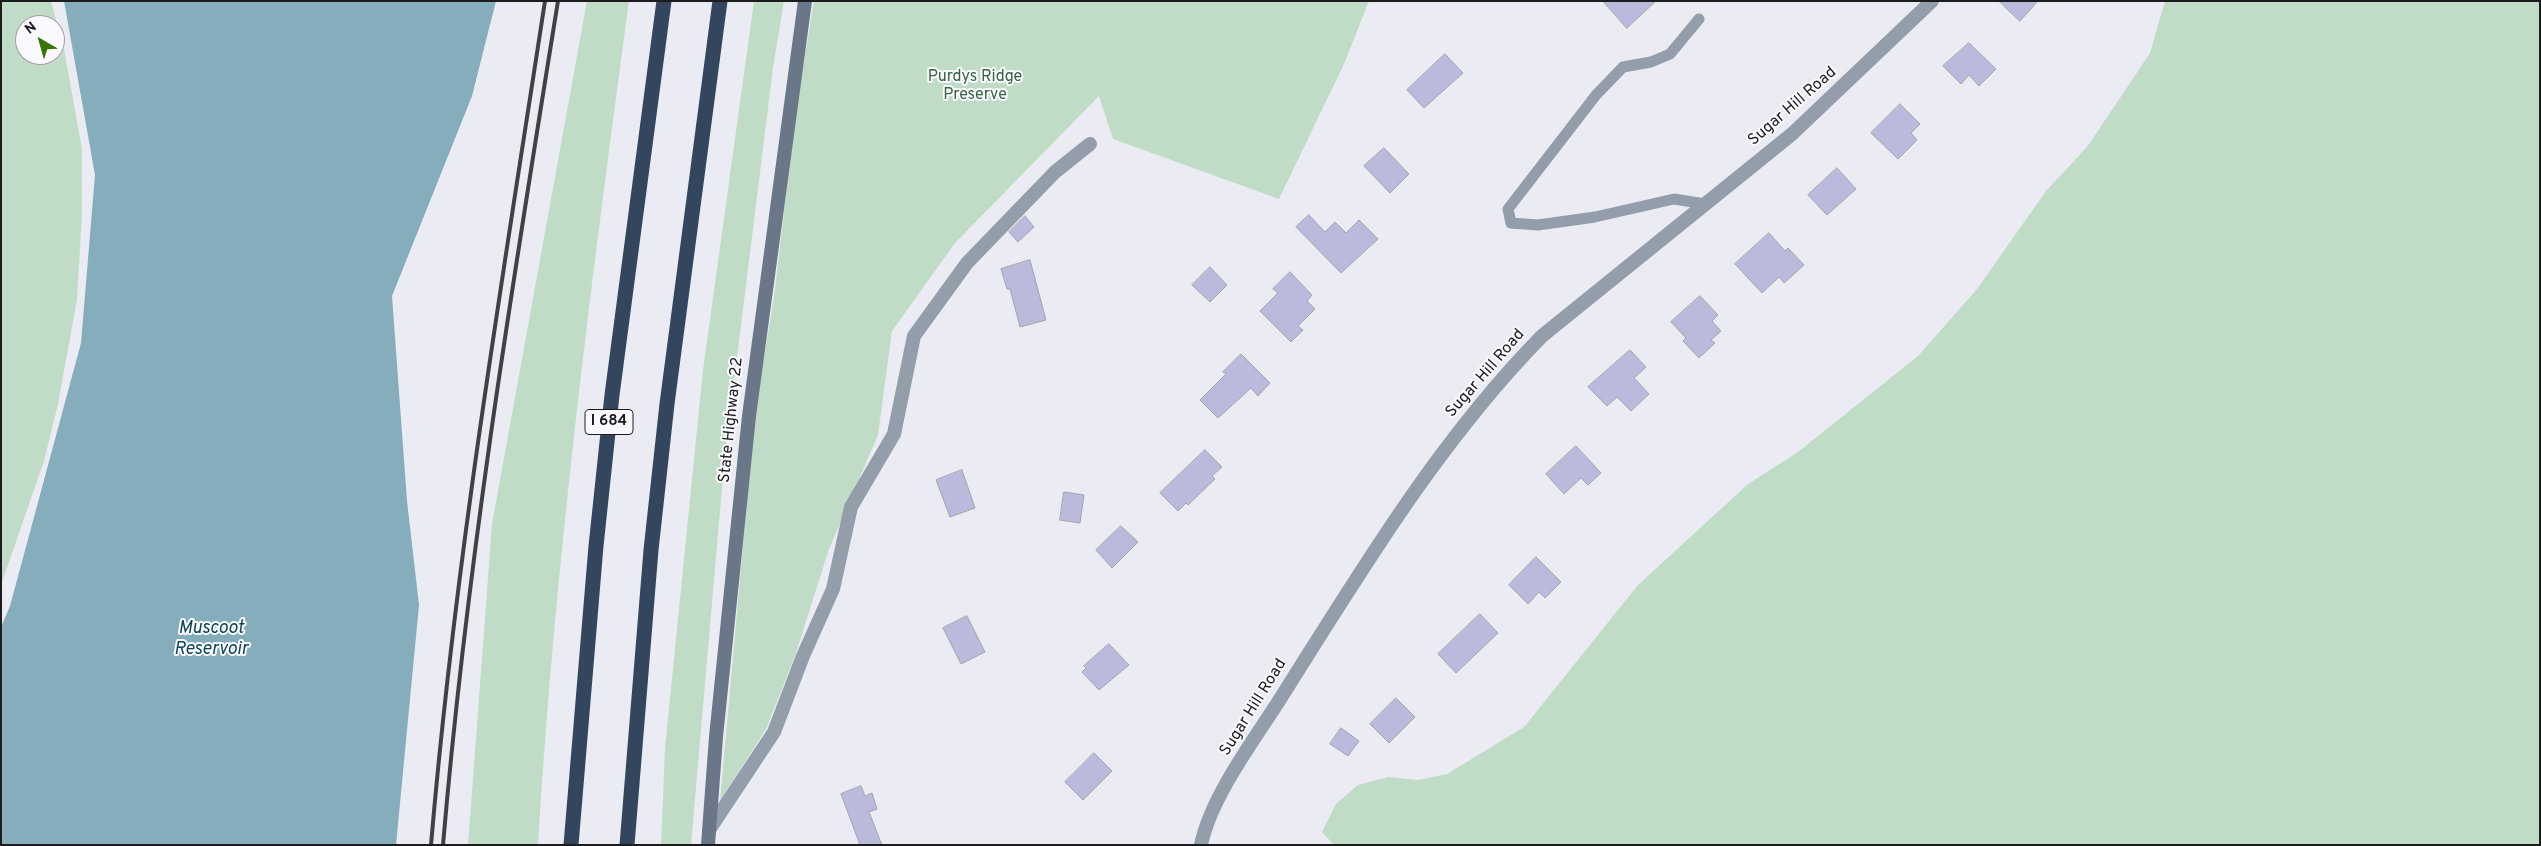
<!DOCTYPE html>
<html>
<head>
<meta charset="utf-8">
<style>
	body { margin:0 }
	#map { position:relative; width:2541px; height:846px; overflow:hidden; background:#ebecf3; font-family:Overpass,sans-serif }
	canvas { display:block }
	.frame { position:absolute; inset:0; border:2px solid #1c1c1f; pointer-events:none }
	.north { position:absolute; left:15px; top:15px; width:50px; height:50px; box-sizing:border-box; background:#f9f9fe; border:1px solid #a1a1a5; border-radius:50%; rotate:322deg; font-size:14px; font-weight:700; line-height:20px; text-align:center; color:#1c1c1f }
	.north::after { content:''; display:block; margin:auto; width:18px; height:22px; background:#3b7406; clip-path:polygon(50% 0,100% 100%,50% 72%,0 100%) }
</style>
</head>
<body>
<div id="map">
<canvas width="2541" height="846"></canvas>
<div class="frame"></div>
<div class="north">N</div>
</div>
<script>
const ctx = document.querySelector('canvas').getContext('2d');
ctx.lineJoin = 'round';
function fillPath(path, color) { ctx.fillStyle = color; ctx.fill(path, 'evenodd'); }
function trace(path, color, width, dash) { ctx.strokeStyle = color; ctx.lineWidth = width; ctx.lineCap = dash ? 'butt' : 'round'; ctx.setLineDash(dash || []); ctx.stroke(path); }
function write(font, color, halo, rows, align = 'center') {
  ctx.font = font + ' Overpass,sans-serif'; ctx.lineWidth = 4; ctx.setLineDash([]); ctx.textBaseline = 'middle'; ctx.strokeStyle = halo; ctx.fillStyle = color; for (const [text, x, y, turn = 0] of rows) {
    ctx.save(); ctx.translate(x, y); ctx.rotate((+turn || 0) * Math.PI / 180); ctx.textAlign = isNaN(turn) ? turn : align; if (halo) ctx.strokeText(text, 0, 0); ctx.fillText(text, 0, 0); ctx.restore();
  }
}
const green = new Path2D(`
	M1,1h50l13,48 18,100v65l-5,86 -19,104 -14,57 -43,124zM25,25h30v30h-30z
	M587,1h42c-38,281 -74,561 -91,844h-70l24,-321z
	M754,1h30l-11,67 -48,386 -34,391h-30l4,-97 38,-378z
	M814,1h555l-25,63 -65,135 -166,-60 -14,-43 -144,147 -63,88 -14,104 -49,114 -33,104 -30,76 -46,72 35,-389 19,-115 22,-187z
	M2165,1h375v844h-1206l-12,-13 14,-28 22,-19 30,-8 30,3 29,-6 77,-47 114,-142 110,-101 50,-32 120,-96 59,-67 69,-98 41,-44 63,-94z`);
const water = new Path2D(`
	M64,1h432l-24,95 -80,200 15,205 12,104 -23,240h-395v-218l9,-21 71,-263 14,-168z`);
const building = new Path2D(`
	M1603,1h53l-29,27z
	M1999,1h39l-18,20z
	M1969,43l27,26 -17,17 -10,-11 -8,9 -18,-18z
	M1445,54l18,19 -39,35 -17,-18z
	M1900,104l20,20 -9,9 6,7 -19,19 -27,-26z
	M1384,148l25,26 -19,19 -26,-27z
	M1837,168l19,21 -29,26 -19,-20z
	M1309,215l16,17 10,-10 11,11 13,-13 19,19 -37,34 -45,-46z
	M1025,216l9,11 -16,15 -9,-10z
	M1769,233l16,18 3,-3 16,17 -20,18 -5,-6 -17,16 -27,-29z
	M1030,260l16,60 -26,7 -10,-38h-3l-6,-20z
	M1210,267l17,18 -17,17 -18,-17z
	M1290,272l22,23 -5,6 8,8 -17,17 5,4 -12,12 -31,-31 18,-18 -5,-4z
	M1700,296l18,19 -6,6 9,10 -10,9 4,3 -16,15 -16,-17 3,-3 -15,-16z
	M1630,350l16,17 -12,11 15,16 -18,17 -14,-14 -10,9 -19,-19z
	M1241,354l29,29 -12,13 -7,-8 -33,30 -18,-18 26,-26 -3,-2z
	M1576,446l25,27 -13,12 -7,-7 -17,16 -18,-20z
	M1205,450l17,17 -10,9 3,3 -27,26 -2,-2 -8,8 -18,-18z
	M962,470l13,38 -25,9 -14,-37z
	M1064,492l20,3 -4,28 -20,-3z
	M1121,526l17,16 -26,26 -16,-18z
	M1536,557l25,25 -16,16 -6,-6 -11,12 -19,-19z
	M1480,614l18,19 -42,40 -18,-19z
	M967,616l18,36 -24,12 -18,-36z
	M1109,644l20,21 -30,25 -17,-18 4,-4 -2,-2z
	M1396,698l19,19 -26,26 -19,-19z
	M1341,728l18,13 -11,15 -18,-12z
	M1094,753l18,18 -29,29 -18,-18z
	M861,786l4,10 7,-3 5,16 -8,3 13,33h-22l-19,-51z`);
const service = new Path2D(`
	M1699,19l-29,35 -19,8 -28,5 -27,28 -88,114 3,14 27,2 57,-8 79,-18 31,5`);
const minor = new Path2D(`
	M709,830l65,-98 29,-76 30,-67 18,-82 43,-73 20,-98 53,-73 88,-91 35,-28
	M1201,845c10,-49 54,-106 81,-149 79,-125 156,-254 260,-360l250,-202 140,-133`);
const secondary = new Path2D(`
	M708,845l8,-108 33,-321 56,-415`);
const motorway = new Path2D(`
	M571,845l25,-299 16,-151 52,-394
	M627,845l24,-295 16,-146 53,-403`);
const rail = new Path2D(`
	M431,845c24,-283 71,-563 114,-844
	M443,845c24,-283 70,-564 115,-844`);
const shields = [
	[609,422,48]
];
const shieldNames = [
	["I 684",609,422]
];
const parkNames = [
	["Purdys Ridge",975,78],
	["Preserve",975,96]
];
const streetNames = [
	["Sugar Hill Road",1793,107,-41],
	["Sugar Hill Road",1486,374,-49],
	["State Highway 22",732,420,-84],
	["Sugar Hill Road",1254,708,-58]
];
const waterNames = [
	["Muscoot",211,629],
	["Reservoir",211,650]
];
fillPath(green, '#c1dcc6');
fillPath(water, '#86adbc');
fillPath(building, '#b9badc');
trace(building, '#a3a4ab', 1);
trace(service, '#949eaa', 11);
trace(minor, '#949eaa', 14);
trace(secondary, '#6a7789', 14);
trace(motorway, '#34465e', 15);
trace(rail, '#404144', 4);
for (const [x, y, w] of shields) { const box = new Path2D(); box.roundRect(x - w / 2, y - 12.5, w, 25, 4); ctx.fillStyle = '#f9f9fe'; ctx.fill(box); trace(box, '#1c1c1f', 1); }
write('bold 15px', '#1c1c1f', null, shieldNames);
write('16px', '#346441', '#f9f9fe', parkNames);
write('16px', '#1c1c1f', '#f9f9fe', streetNames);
write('italic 18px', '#0b4454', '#f9f9fe', waterNames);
</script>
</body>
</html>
